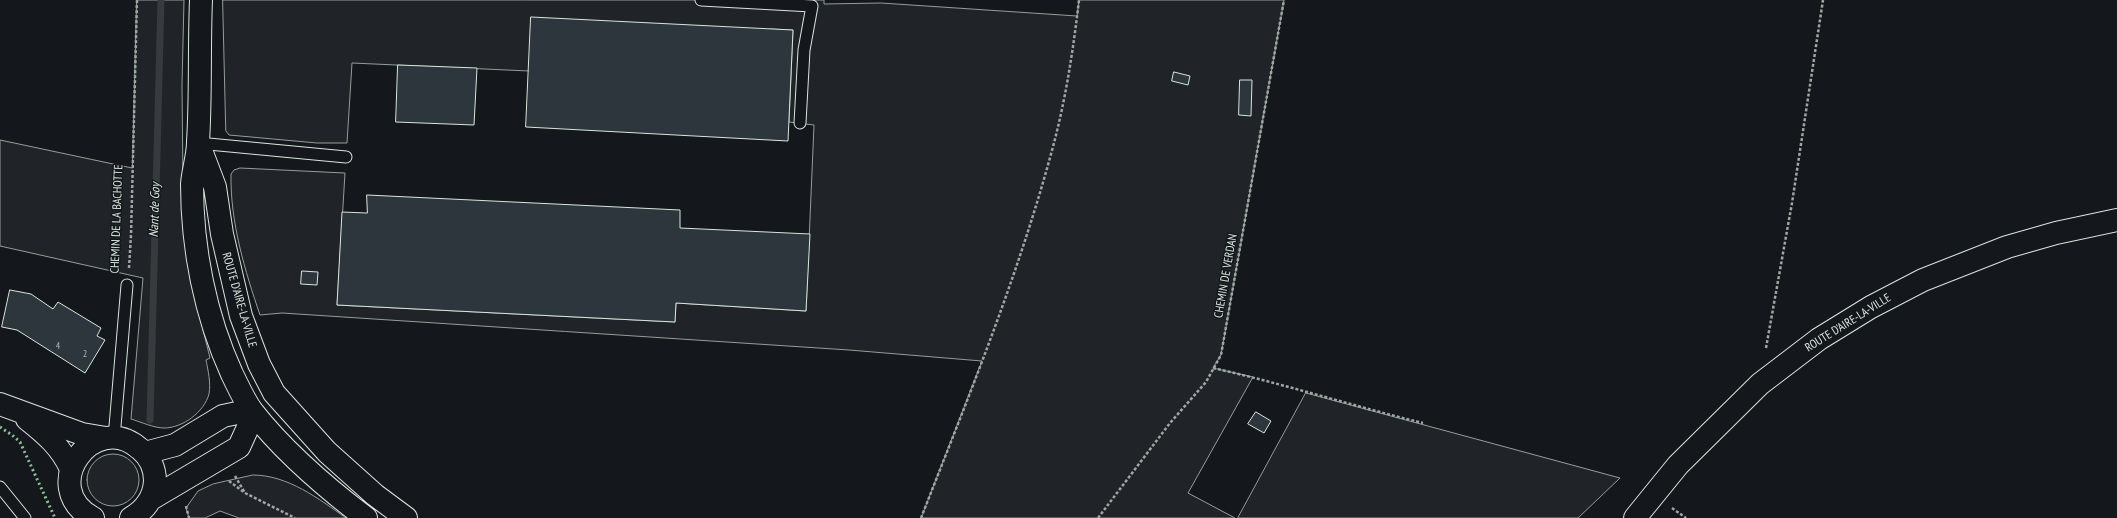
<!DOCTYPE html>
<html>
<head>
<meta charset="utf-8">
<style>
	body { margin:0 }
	canvas { display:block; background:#14181c }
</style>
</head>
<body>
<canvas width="2117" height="518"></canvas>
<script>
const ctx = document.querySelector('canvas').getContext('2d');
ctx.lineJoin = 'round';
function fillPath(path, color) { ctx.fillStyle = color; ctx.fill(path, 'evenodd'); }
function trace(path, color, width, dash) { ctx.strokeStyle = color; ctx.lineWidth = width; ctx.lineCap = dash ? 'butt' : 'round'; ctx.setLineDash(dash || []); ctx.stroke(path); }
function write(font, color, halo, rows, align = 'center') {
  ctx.font = font + ' "PT Sans Narrow",sans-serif'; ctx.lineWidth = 3; ctx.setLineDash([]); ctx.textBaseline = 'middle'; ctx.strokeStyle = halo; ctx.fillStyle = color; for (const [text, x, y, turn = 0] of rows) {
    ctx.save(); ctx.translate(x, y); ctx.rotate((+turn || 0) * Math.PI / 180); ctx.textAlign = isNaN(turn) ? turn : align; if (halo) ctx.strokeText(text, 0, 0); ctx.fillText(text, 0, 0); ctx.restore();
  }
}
const green = new Path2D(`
	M137,0h47l-2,85 1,101 7,91 20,81 -4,2c2,10 5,23 3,34 -5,18 -26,34 -45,34 -10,0 -23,-6 -33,-9l12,-141 -143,-32v-106l132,28z
	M223,0h601v4l57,-1 196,13 2,-16h205l-63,355 -8,13 40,9 -65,116 47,25h-314l61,-157 -133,-11 -567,-37 -22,2c-15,-44 -30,-93 -29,-141l3,-4 6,-2 105,5 -8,132 338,17 1,-19 130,8 8,-186 -25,-3 4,-92 -22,-1 -242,42 -177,-8 -5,80h-30l-88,-8 -3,-4z
	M1306,393l314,85 -42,40h-340z
	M87 480a26 26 0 1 1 52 0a26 26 0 1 1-52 0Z
	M253,475c35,0 66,24 93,43h-107l-19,-7 -15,7h-16l-3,-10 12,-17 15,-7z`);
const stream = new Path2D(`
	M150,420l11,-420`);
const building = new Path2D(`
	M531,17l262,13 -5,111 -262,-14z
	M398,65l79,3 -3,57 -78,-3z
	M1174,72l16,4 -2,9 -16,-4z
	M1240,80h12l-1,36 -12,-1z
	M367,195l313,15v18l130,6 -4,77 -130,-8 -1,19 -338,-17 5,-93 25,1z
	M302,271l16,1 -1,13 -16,-1z
	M10,290l21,4 22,15 5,-7 43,26 -4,8 8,4 -20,33 -68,-43 -15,-3z
	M1256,412l15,9 -7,12 -16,-9z`);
const path = new Path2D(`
	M129,268l2,-33 6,-235
	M1766,348l26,-145 31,-203
	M1213,368c71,16 140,38 210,55
	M235,476l10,17
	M229,481l16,12 50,25
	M186,506l3,12
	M1672,508l14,10
	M921,518c47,-120 96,-239 130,-364 14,-50 22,-102 28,-154
	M1098,518l72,-95 36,-41 15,-27 63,-355`);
const service = new Path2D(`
	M701,0l111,6 -8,44 -4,73
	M198,143l148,14
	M114,438l13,-153
	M0,487l25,31`);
const minor = new Path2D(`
	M0,404l82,30 24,4
	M27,419c19,15 34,28 44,50`);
const tertiary = new Path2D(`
	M145,453l30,-8 48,-29 28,-6 -2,15 -10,22 -88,52
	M93,518c-57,-31 2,-110 47,-69 10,8 15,20 15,32 -1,17 -10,29 -24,37`);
const secondary = new Path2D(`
	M201,0c-2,47 0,95 -3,142 0,14 -5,28 -6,42 0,64 13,131 40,190 6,12 12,26 20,37 32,41 73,76 114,107
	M199,145l16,42 7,47 19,82 18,48 15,29 53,59 48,43 31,23
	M1635,518l43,-53 82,-81 59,-45 52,-32 52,-27 84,-33 49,-14 61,-13`);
const hedge = new Path2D(`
	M0,427l12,8 8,7 35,76`);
const numberNames = [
	["4",58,346],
	["2",85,354]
];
const streetNames = [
	["CHEMIN DE LA BACHOTTE",117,219,-88],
	["CHEMIN DE VERDAN",1226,276,-80],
	["ROUTE D'AIRE-LA-VILLE",239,300,74],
	["ROUTE D'AIRE-LA-VILLE",1848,323,-32]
];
const waterNames = [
	["Nant de Goy",155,210,-88]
];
fillPath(green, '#202428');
trace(green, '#939e99', 1);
trace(stream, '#363b3e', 7);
fillPath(building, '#2c363c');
trace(building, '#d8e6dc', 1);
trace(service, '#d8e6dc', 13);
trace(minor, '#d8e6dc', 24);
trace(tertiary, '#d8e6dc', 24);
trace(secondary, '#d8e6dc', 24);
trace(path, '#9da8a2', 2.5, [3, 2]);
trace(service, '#14181c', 11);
trace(minor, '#14181c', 22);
trace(tertiary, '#14181c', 22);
trace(secondary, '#14181c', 22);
trace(hedge, '#8ac095', 3, [2, 3]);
write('10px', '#adbab4', null, numberNames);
write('12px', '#d8e6dc', '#14181c', streetNames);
write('italic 13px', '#d8e6dc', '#14181c', waterNames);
</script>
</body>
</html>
